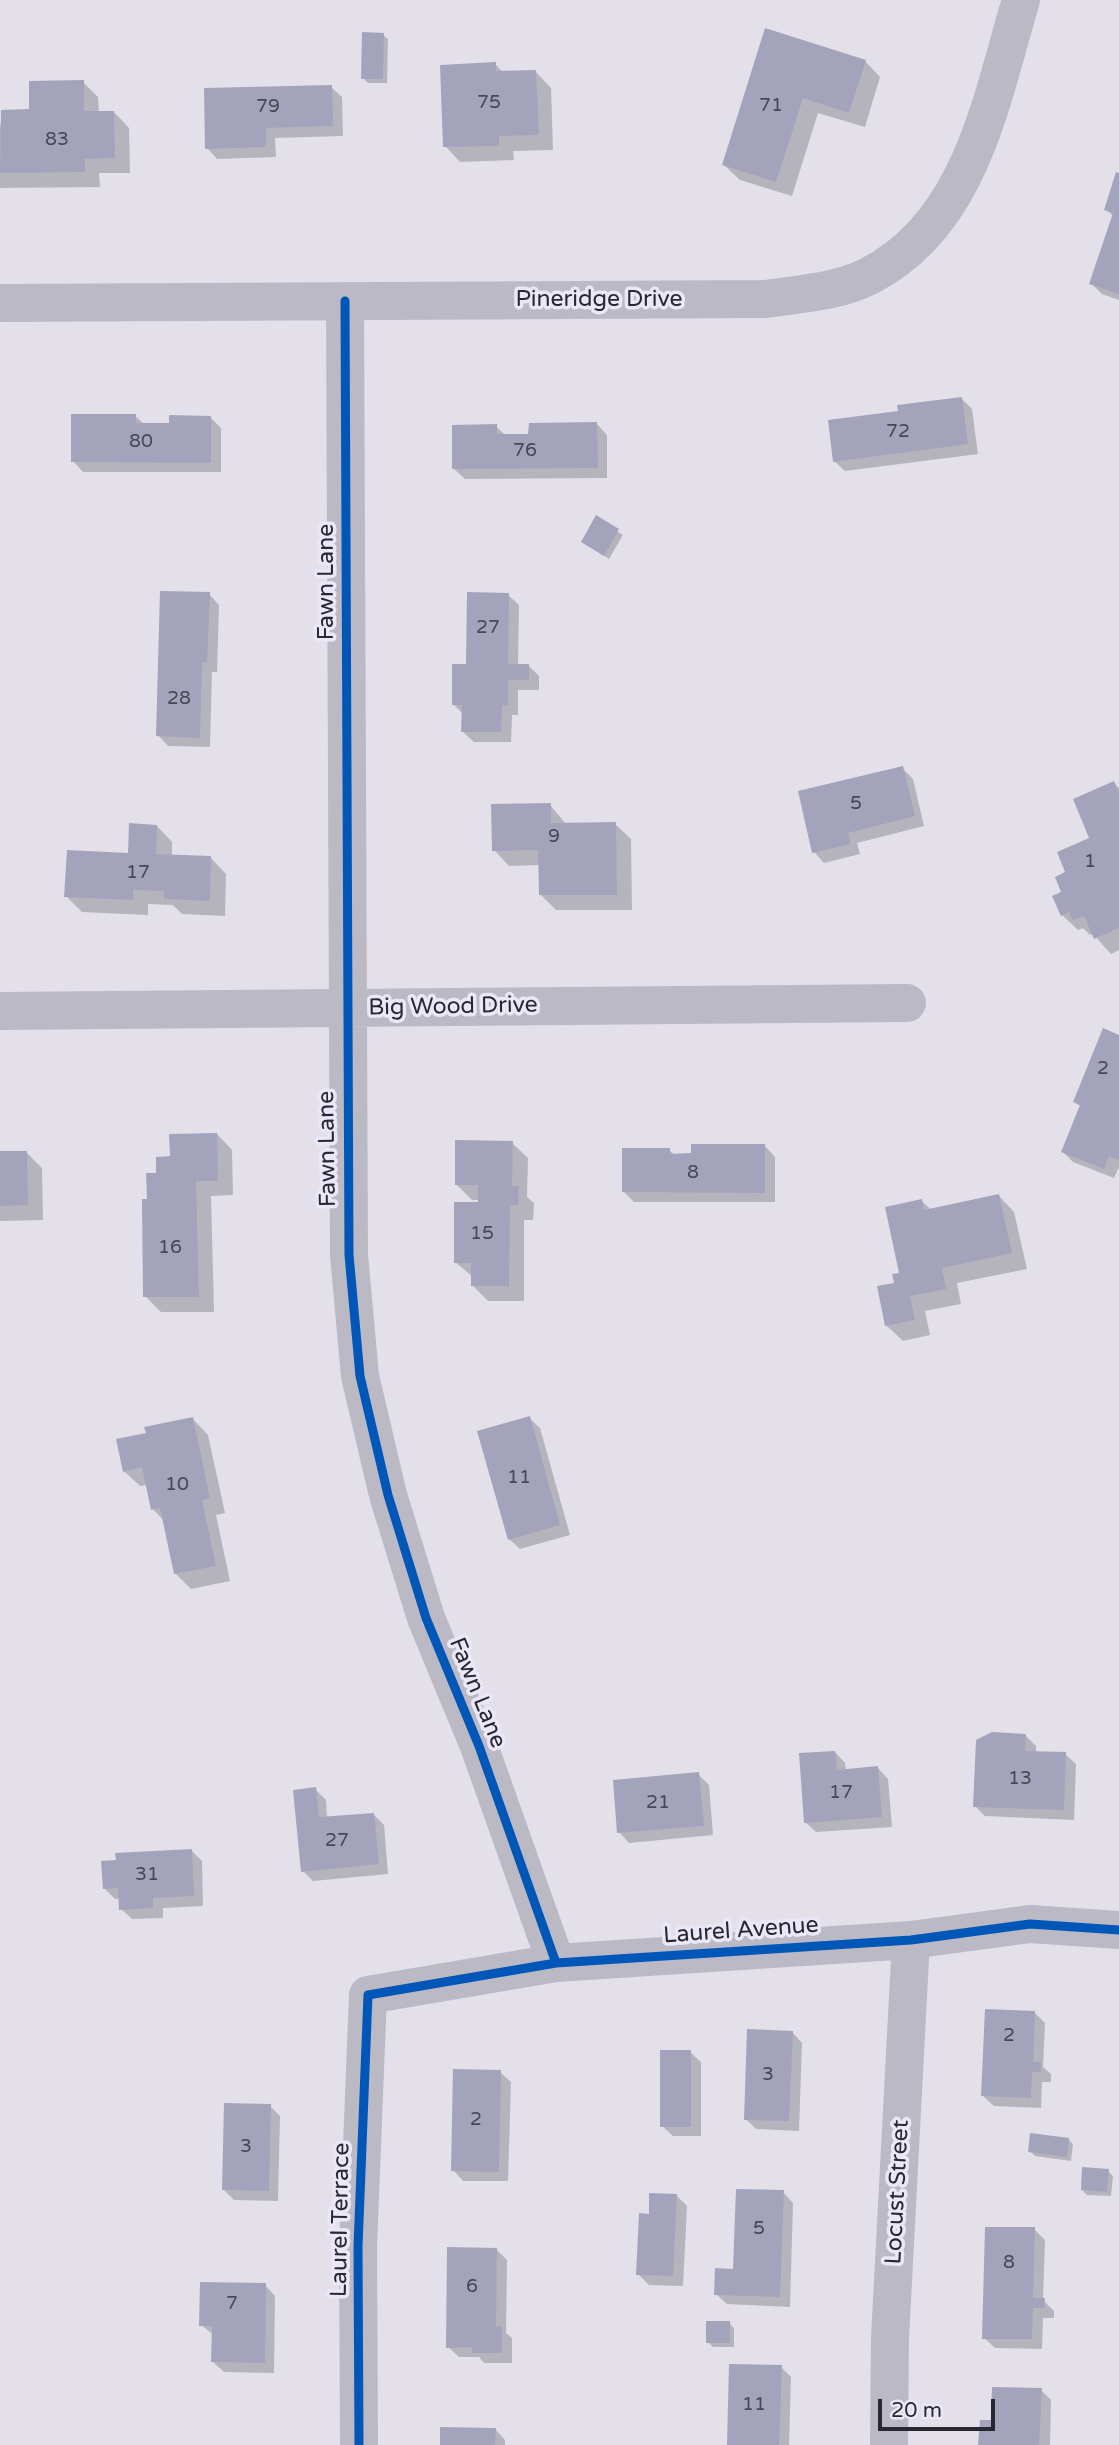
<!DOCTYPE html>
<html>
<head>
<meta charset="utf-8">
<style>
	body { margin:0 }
	#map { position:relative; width:1119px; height:2445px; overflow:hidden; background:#e3e0ea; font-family:"Varela Round",sans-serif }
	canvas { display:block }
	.scale { position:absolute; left:878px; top:2399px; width:117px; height:32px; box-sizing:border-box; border:4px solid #282833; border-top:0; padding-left:9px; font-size:21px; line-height:24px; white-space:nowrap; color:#282833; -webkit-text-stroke:5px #ece7f7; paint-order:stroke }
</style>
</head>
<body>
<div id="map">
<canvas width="1119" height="2445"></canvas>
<div class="scale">20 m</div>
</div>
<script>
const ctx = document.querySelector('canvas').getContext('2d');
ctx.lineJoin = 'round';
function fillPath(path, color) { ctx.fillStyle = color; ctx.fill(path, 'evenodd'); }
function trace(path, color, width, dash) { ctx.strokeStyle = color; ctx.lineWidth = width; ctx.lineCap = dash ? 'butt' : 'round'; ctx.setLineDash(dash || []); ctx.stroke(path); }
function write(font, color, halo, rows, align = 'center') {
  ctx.font = font + ' "Varela Round",sans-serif'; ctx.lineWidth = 7; ctx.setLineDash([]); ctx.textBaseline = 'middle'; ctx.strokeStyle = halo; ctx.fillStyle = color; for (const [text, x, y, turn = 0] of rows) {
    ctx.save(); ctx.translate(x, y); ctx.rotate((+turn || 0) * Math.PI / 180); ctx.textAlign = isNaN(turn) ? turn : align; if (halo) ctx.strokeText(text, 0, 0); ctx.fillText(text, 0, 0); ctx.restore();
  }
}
const shadow = new Path2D(`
	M766,31l99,30 15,16 -15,50 -47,-14 -26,83 -52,-16 -16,-15z
	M383,35l5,4 -1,44h-19l-5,-5z
	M495,64l9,9 32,-1 15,16 2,62 -40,1 1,9 -54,2 -15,-16z
	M83,82l15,15 1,16 15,-1 15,16 1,45h-31l1,14 -100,1v-63z
	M331,87l11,10 1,39 -68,2 1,19 -59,2 -10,-11z
	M1119,175v125l-17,-6 -11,-11 23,-66 -8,-8z
	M961,398l11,11 6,45 -133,17 -11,-10 66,-48z
	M135,416l9,8h27l39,-7 11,11v44h-138l-10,-11z
	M597,424l10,11v43l-142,1 -11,-10 42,-43 10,10 24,-1z
	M597,518l26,17 -14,24 -26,-17z
	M209,594l10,11 -2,67h-5l-2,75 -42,-1 -10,-11z
	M508,595l11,10 -1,61h11l10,10v14h-21v25h-6l-1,27h-37l-11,-10v-18l-9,-9 14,-39z
	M902,768l11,11 11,47 -67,17 3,11 -36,9 -10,-11z
	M1114,783l5,5v162l-8,4 -18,-20 -3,1 -7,-7 -5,2 -16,-15 5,-42 24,-34z
	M550,805l16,19h49l16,15 1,71h-76l-15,-15 -1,-30 -31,1 -15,-16z
	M157,826l15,16v14l39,2 15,16 -1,42 -43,-2 -9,-9 -25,-1v11l-66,-3 -16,-16 63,-41z
	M1119,1037v130l-5,11 -41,-16 -10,-10 18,-45 -6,-5z
	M217,1134l15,16 1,45 -22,1 3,116h-53l-16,-16 4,-96 9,-25 13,-17z
	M512,1143l16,15 -1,39 7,6 -1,17h-9v81h-36l-16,-16 1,-8 -18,-15 24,-58v-4h-7l-15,-15z
	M765,1146l10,11v45h-141l-11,-11 46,-41 6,5z
	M0,1153h27l15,15 1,52 -43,1z
	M999,1196l15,16 13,57 -70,14 4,21 -36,7 5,24 -27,6 -16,-15 9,-42 26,-83 9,9z
	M529,1418l11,10 30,107 -50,14 -11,-10z
	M193,1419l15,16 17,78 -9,2 14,66 -39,8 -16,-16 -11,-52 -11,-12 -5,-24 -8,1 -16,-15 24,-37z
	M1025,1735l11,11v7l29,1 11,10 -2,56 -89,-4 -10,-10z
	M835,1752l10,11 1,8 32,-3 10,11 4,48 -76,5 -11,-10z
	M698,1774l11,11 4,50 -84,8 -10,-11z
	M315,1789l11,11 1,18 46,-4 11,11 4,49 -75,7 -10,-10z
	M191,1850l11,11 1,45 -40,2v10l-31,1 -11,-10v-11l-6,1 -11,-11z
	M1034,2012l11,11 -2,44 8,7v8h-9l-1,26 -47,-2 -11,-10z
	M792,2032l10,11 -3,88 -43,-2 -10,-10z
	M690,2052l11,10v74h-28l-11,-10z
	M500,2072l11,10 -3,99h-45l-10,-11z
	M270,2106l10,10 -2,85 -44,-1 -10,-10z
	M1068,2139l5,5 -2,17 -36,-5 -5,-5z
	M1108,2171l5,5 -2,20 -24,-1 -5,-5z
	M783,2192l10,11 -3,104 -63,-3 -11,-10 19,-23z
	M676,2195l11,11 -4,80 -34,-1 -11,-11 12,-59z
	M1034,2229l11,11 -2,60 11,11v7h-11l-1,31 -47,-1 -11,-10z
	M496,2249l11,11 -1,73 6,5v25h-28l-5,-6h-20l-11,-10z
	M265,2285l10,11 -1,77 -50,-1 -11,-10 1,-27 -13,-10z
	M729,2323l5,5v19h-21l-5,-5z
	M781,2367l10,10 -2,68h-61z
	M1041,2390l10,10 -1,45h-70l13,-23z
	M495,2429l10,11v5h-64z`);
const building = new Path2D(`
	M765,28l101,32 -17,53 -46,-15 -27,84 -54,-17z
	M362,32l22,1 -1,46h-22z
	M496,62v9l40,-1 3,65 -40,1v10l-56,1 -3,-82z
	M84,80v31h30l1,47 -30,1v13l-85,1 1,-63 28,-1v-28z
	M332,85l1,41 -67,2v19l-61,2 -1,-61z
	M1116,172l3,1v121l-30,-10 24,-71 -9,-3z
	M962,397l6,47 -135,18 -5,-42 70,-9 -1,-6z
	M71,414h65v9h33v-8l42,1v47l-140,-1z
	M597,422l1,46 -146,1v-44l45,-1v10h31l1,-11z
	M596,515l23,14 -15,27 -23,-14z
	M160,591l50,1 -3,70h-5l-2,76 -44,-2z
	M467,592l42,1 -1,71h21v16h-21v26l-6,-1 -1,27h-40l1,-27h-10v-41h14z
	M903,766l12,50 -67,17 3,11 -39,9 -14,-62z
	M1114,781l5,12v135l-25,11 -10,-23 -11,4 -4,-8 -8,4 -9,-20 9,-4 -6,-15 10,-5 -8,-20 32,-14 -16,-39z
	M551,803v20l65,-1 1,73h-78l-1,-45 -46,1 -1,-47z
	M129,823l28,2 -1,29 55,2 -1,45 -46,-2v-8l-31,-1v10l-69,-3 3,-47 61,3z
	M1103,1028l16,7v125l-10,-4 -5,13 -43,-17 19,-47 -7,-3z
	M217,1133l1,48h-22l3,116h-56l-1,-98h5l-1,-26h10v-16l14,-1 -1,-22z
	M455,1140l58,1 -1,45h7l-1,19h-8l-1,81h-38v-23h-17v-61h24v-17h-23z
	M691,1144h74v49l-143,-1v-44h48v6l21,-1z
	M0,1151h27l1,54 -28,1z
	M999,1194l13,59 -70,15 4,21 -36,7 5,24 -30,6 -8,-40 17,-3 -2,-9 7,-1 -14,-66 37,-8 2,11z
	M530,1416l30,109 -52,15 -31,-109z
	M193,1417l17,81 -8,2 14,66 -42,8 -14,-66 -9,2 -9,-43 -19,5 -7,-33 30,-6 -2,-6z
	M992,1732l34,2 -1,17 41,1 -2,58 -91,-3 3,-67z
	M835,1751l2,19 41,-4 4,51 -78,6 -5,-70z
	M699,1772l5,54 -87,7 -4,-53z
	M316,1787l3,30 55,-4 5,51 -78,8 -8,-82z
	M192,1849l2,47 -41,2v10l-34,2 -1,-22 -15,1 -2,-28 15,-1 -1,-7z
	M985,2009l50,2 -2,51h8v10h-9l-1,26 -50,-2z
	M747,2029l46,2 -4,90 -45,-1z
	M660,2050h31v77h-31z
	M453,2069l48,1 -2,102 -48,-1z
	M224,2103l47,1 -2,87 -47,-1z
	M1030,2133l39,5 -2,19 -39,-5z
	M1082,2167l27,2 -2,23 -26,-2z
	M736,2189l48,1 -4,107 -66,-2 1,-27 18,1z
	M649,2193l28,1 -4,82 -37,-1 3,-62 10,1z
	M985,2227h50l-2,71h12l-1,10h-11l-1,31h-50z
	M447,2247l50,1 -1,79 6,-1v27h-30v-6l-26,1z
	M200,2282l66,1 -1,80 -54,-1 1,-36h-13z
	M706,2321h24v22h-24z
	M729,2364l53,1 -3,80h-52z
	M992,2387l50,1 -3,57h-61l2,-25h11z
	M440,2427l56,1 -1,17h-55z`);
const street = new Path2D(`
	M345,301l4,954 11,121 28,119 38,123 53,128 77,217
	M0,303l765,-4c34,-5 73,-7 104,-23 102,-52 122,-176 152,-276
	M0,1011l907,-8
	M359,2445l-1,-199 10,-251 188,-32 355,-23 119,-16 89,6
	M889,2445l1,-107 21,-398`);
const cycleway = new Path2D(`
	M345,301l4,954 11,121 28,119 38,123 53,128 77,217
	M359,2445l-1,-199 10,-251 188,-32 355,-23 119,-16 89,6`);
const numberNames = [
	["75",489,103],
	["71",771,106],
	["79",268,107],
	["83",57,140],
	["72",898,432],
	["80",141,442],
	["76",525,451],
	["27",488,628],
	["28",179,699],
	["5",856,804],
	["9",554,837],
	["1",1090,862],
	["17",138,873],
	["2",1103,1069],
	["8",693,1173],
	["15",482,1234],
	["16",170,1248],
	["11",519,1478],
	["10",177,1485],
	["13",1020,1779],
	["17",841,1793],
	["21",658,1803],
	["27",337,1841],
	["31",147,1875],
	["2",1009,2036],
	["3",768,2075],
	["2",476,2120],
	["3",246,2147],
	["5",759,2229],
	["8",1009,2263],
	["6",472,2287],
	["7",232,2304],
	["11",754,2405]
];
const streetNames = [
	["Pineridge Drive",599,300],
	["Fawn Lane",327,582,-90],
	["Big Wood Drive",453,1007,-1],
	["Fawn Lane",328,1149,-91],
	["Fawn Lane",477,1693,68],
	["Laurel Avenue",741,1931,-4],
	["Locust Street",898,2192,-87],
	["Laurel Terrace",341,2220,-89]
];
fillPath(shadow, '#0003');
fillPath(building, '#a4a3bc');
trace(street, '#bbb9c3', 38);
trace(cycleway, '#0057b8', 9);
write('19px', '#474755', null, numberNames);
write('23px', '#282833', '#ece7f7', streetNames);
</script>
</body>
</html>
